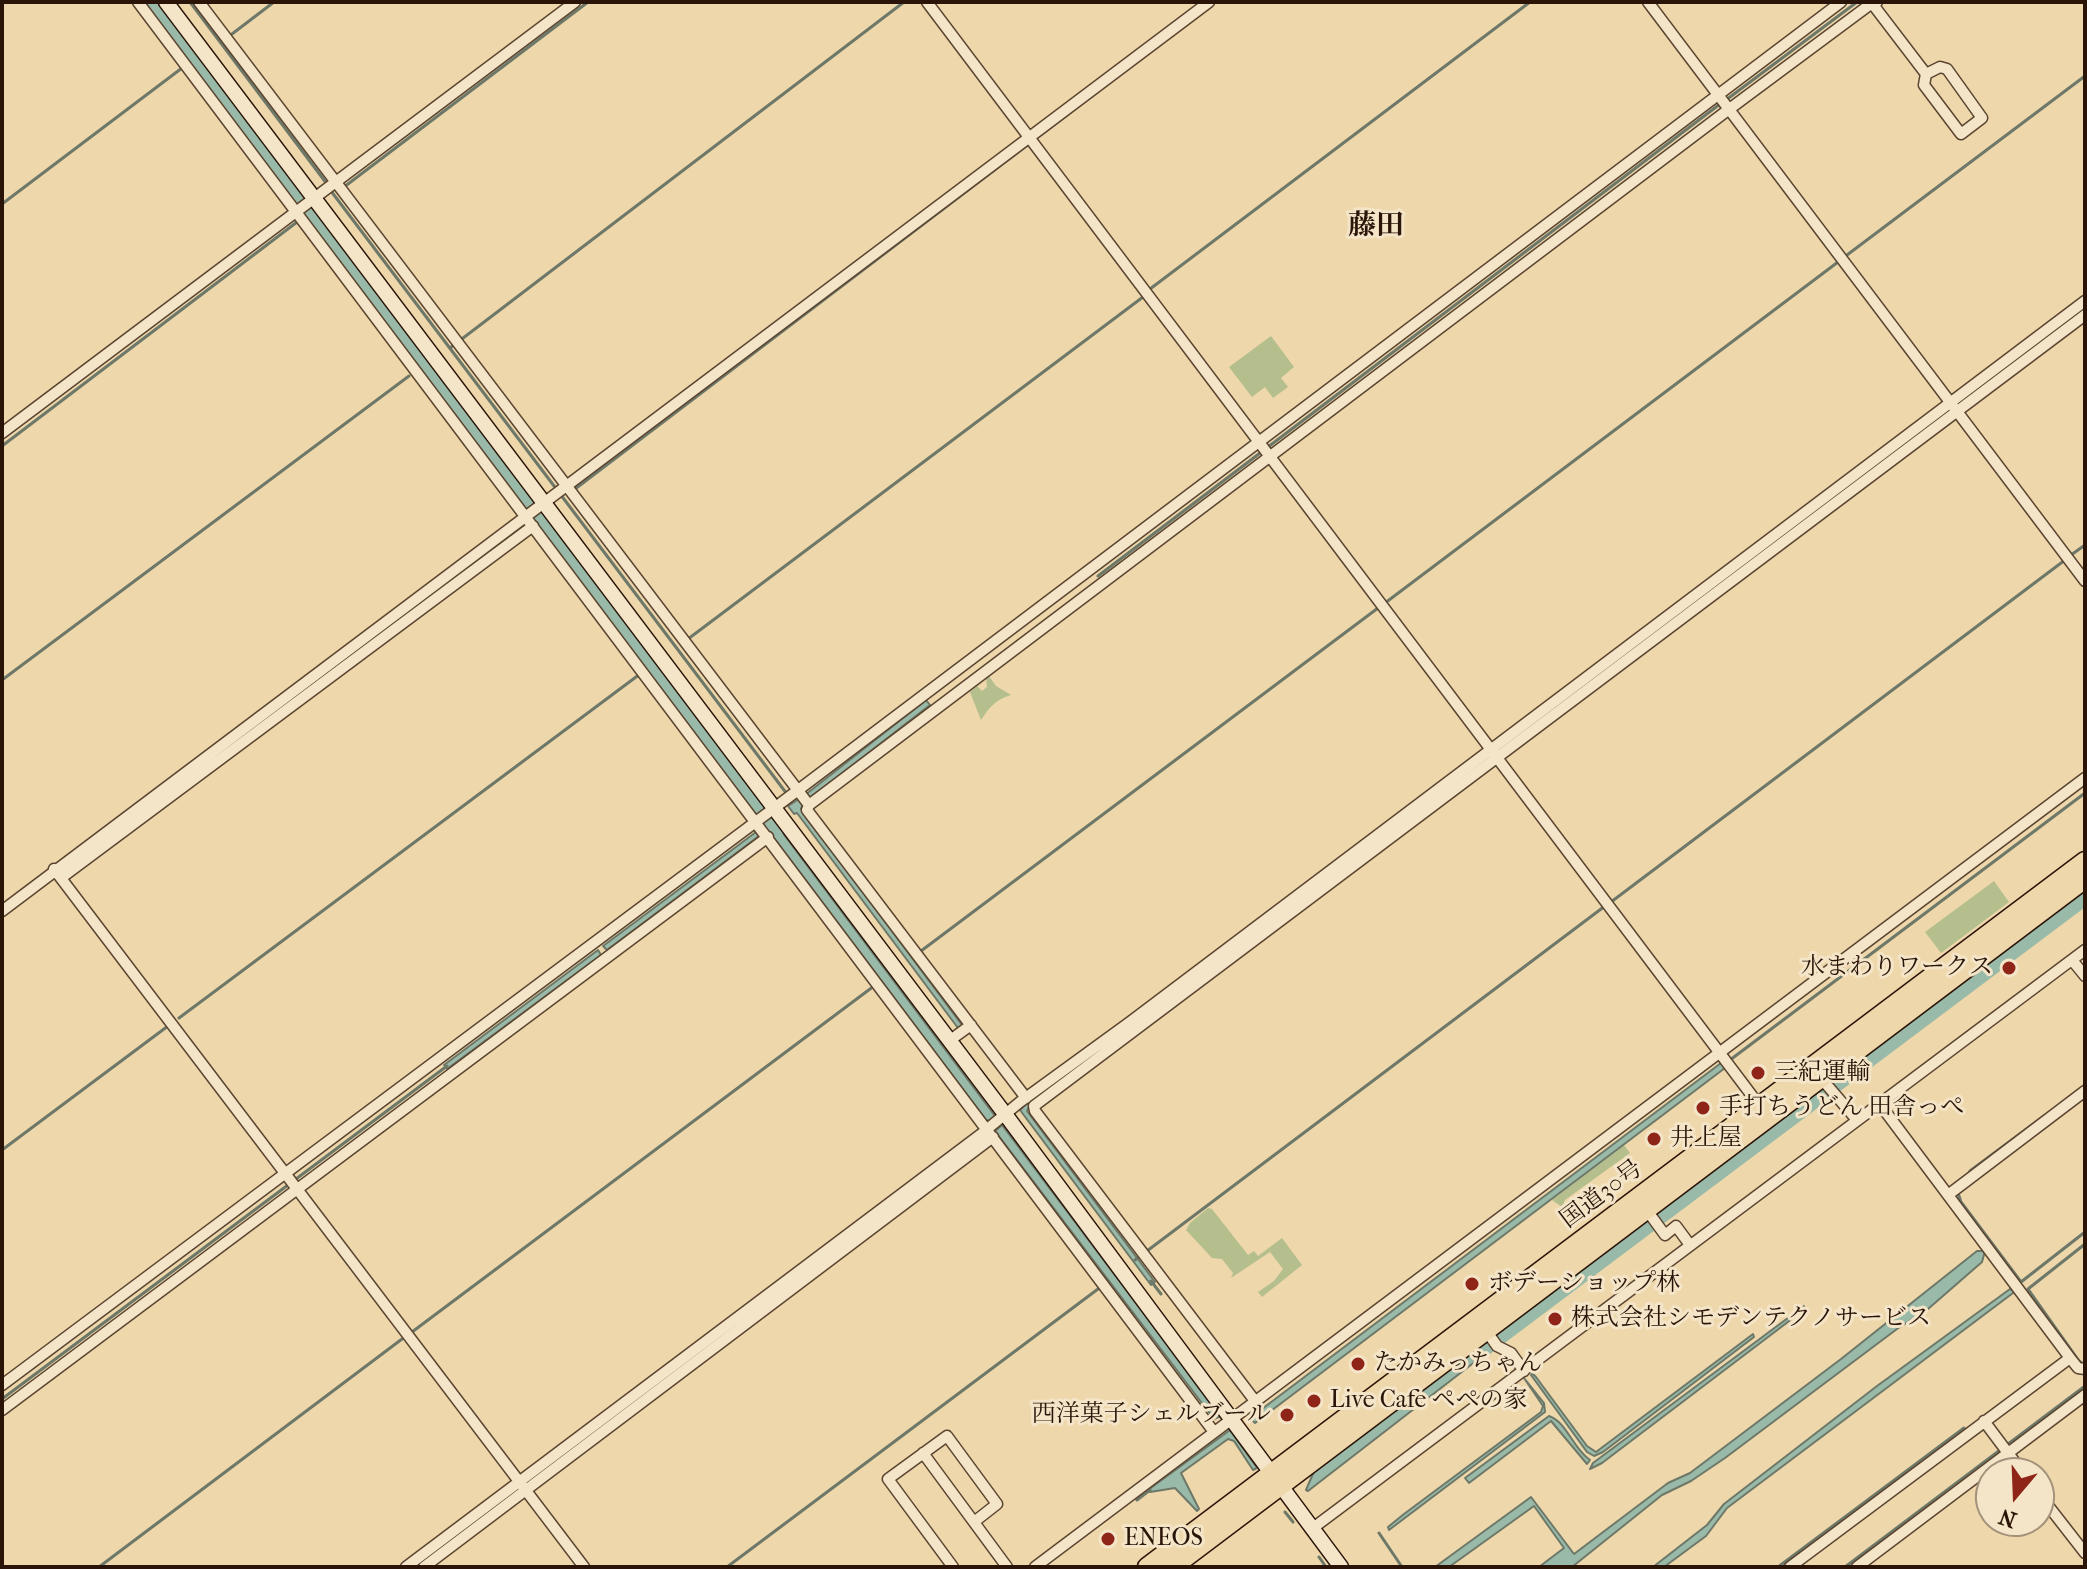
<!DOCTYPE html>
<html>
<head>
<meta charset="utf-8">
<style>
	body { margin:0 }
	#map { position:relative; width:2087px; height:1569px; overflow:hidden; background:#eed7ab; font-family:"IM FELL French Canon",serif }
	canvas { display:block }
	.frame { position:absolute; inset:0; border:4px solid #2a1408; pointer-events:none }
	.north { position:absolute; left:1975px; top:1457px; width:80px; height:80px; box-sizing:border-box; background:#f4e5c8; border:2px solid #a3917b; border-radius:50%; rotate:199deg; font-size:22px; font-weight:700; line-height:32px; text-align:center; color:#2a1408 }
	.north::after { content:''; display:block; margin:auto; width:28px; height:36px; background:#8f2418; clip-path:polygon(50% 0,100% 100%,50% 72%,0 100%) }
</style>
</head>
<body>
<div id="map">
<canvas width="2087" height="1569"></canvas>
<div class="frame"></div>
<div class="north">N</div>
</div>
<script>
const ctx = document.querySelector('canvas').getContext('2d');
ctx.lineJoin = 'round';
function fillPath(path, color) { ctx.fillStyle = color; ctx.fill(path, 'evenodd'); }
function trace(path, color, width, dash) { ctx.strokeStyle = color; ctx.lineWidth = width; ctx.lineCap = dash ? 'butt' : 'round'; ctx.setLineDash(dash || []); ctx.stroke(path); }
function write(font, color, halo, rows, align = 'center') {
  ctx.font = font + ' "IM FELL French Canon","Noto Serif JP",serif'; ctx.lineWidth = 6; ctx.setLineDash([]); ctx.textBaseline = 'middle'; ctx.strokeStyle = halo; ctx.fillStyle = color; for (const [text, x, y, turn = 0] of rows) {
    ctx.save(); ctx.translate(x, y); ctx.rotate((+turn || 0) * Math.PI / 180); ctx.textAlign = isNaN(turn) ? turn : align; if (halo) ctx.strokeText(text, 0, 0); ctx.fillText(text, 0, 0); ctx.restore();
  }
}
const green = new Path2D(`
	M1271,336l23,31 -13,11 7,9 -15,11 -8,-11 -13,10 -23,-30z
	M989,676l7,10 15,9c-15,4 -22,13 -30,25l-11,-28 7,-6 5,5 5,-4 -1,-9z
	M1994,881l15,21 -68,51 -16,-21z
	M1624,1145l6,8 -65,47 -3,7 -10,-7z
	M1208,1208l4,1 36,46 6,-4 4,5 24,-18 20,27 -40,32 -4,-5 16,-11 9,-12 -13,-17 -39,26 2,-5 -11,-14 -10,-1 -26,-28 4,-7z`);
const water = new Path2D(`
	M926,700l4,5 -121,94 -4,-4z
	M799,799l4,4 -2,6 161,216 -4,3 -161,-215 -3,1 -6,-8z
	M770,820h3l222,296 -4,5 -5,-1 -221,-294z
	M756,832l3,4 -152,114 -4,-4z
	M598,950l3,5 -154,114 -3,-4z
	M1721,1063l4,5 -470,355 -5,-5z
	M1028,1102l2,3 -3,6 128,171 -4,3 -131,-175z
	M1002,1125l219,291 -7,3 -219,-288z
	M1977,1251h8l-3,11 -54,47 -31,20 -172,129 -34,23 -29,14 -90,72h-33l25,-19 -30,-42 -85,61h-14l96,-70 43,57 94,-71 22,-10 151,-114z
	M2010,1289l4,2 -1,2 -286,215 -21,28 -42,31h-11l54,-42 17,-21 153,-118z
	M1804,1306l1,3 -203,154 -12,6 3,-6z
	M1753,1334l1,3 -151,115 -9,4 -7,-4 -56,-77 1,-2 4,4 51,69 9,6z
	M1487,1339l7,8 -186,144 -2,-1 9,-21z
	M1524,1378l20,25 1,9 -156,118 -1,-3 16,-13 137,-102 2,-6z
	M1549,1416c18,6 24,33 41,44l-3,4 -36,-43 -82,62 -4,-5z
	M1230,1430l27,38 -4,2 -19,-29 -6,-2 -47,34 18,36 -2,2 -22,-23 -25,4 -2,-2z`);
const stream = new Path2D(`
	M190,2l137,182
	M232,34l42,-32
	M190,62l3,-2
	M1726,100l131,-98
	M344,187l244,-185
	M331,191l456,603
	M2,204l180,-136
	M1847,255l238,-179
	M1150,289l380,-287
	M450,348l454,-346
	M420,368l4,-3
	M2,446l295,-224
	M575,489l497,-378
	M534,519l4,-3
	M2071,555l14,-10
	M1098,576l622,-472
	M1385,603l453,-341
	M688,639l455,-342
	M647,668l3,-2
	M2,680l407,-304
	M1571,695l307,-231
	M214,758l80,-60
	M1611,902l454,-342
	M921,951l457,-343
	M179,1018l461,-344
	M1730,1060l355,-267
	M994,1130l4,-3
	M2,1150l166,-124
	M1970,1171l74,-55
	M1958,1193l3,9 60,80 64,-50
	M2085,1244l-57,45 51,72 6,4
	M1135,1260l470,-354
	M1151,1281l10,13
	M412,1332l462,-346
	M2,1399l445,-333
	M1137,1500l13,-10
	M1285,1512l8,10
	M1379,1533l23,34
	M1319,1557l7,10
	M99,1567l303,-228
	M727,1567l375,-281
	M1778,1567l186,-139
	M1845,1567l240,-181`);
const canal = new Path2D(`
	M150,2l627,831`);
const river = new Path2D(`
	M1479,1351l606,-455`);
const street = new Path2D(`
	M138,2l1076,1430
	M199,2l610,803
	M927,2l835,1107
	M1648,2l437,579
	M1871,2l55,72 -2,11 37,49 21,-16 -35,-49 -7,-2 -14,7
	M2,433l573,-431
	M54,869l530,698
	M61,878l472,-352
	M2,911l1207,-909
	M2072,960l13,16
	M949,1041l22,-16
	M1820,1077l37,43
	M1026,1098l-219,-288 2,-5 915,-692 144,-107 9,-4
	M1879,1103l191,255 8,10 7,1
	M1948,1195l137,-104
	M1646,1209l19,26 11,-9 14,19
	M1485,1329l12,17 14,7 13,18
	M2,1385l771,-576 1068,-807
	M1255,1401l-220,-290 -1,-5 1051,-791
	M2,1410l766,-573
	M1984,1421l39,52
	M923,1453l84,114
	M2039,1494l46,59
	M1313,1528l772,-578
	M406,1567l574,-432 40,-33 110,-80 955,-721
	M424,1567l569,-430
	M953,1567l-65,-88 59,-43 50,68 -23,18
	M1035,1567l1050,-789
	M1790,1567l280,-209
	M1857,1567l228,-172`);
const secondary = new Path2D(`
	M166,2l839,1112 336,453`);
const highway = new Path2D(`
	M1147,1567l938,-706
	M1173,1567l912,-688`);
const markers = [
	[2009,968,8,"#8f2418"],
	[1758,1073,8,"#8f2418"],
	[1703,1108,8,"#8f2418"],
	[1654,1139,8,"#8f2418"],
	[1472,1284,8,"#8f2418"],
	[1555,1319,8,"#8f2418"],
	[1358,1364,8,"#8f2418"],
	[1314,1401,8,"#8f2418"],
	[1287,1415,8,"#8f2418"],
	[1108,1539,8,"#8f2418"]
];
const poiNames = [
	["水まわりワークス",1993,968,"right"],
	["三紀運輸",1774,1073],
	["手打ちうどん 田舎っぺ",1719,1108],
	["井上屋",1670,1139],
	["ボデーショップ林",1488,1284],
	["株式会社シモデンテクノサービス",1571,1319],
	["たかみっちゃん",1374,1364],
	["Live Cafe ペペの家",1330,1401],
	["西洋菓子シェルブール",1271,1415,"right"],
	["ENEOS",1124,1539]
];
const streetNames = [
	["国道30号",1602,1195,-37]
];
const quarterNames = [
	["藤田",1376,227]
];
fillPath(green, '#b4bf8d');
fillPath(water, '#99baa8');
trace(water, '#6d7868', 2);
trace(stream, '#6d7868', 3);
trace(canal, '#99baa8', 11);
trace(river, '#99baa8', 18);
trace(street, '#5b4531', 13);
trace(secondary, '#2a1408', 17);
trace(highway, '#2a1408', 21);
trace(street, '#f4e5c8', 10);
trace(secondary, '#f4e5c8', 14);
trace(highway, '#eed7ab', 18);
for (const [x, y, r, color] of markers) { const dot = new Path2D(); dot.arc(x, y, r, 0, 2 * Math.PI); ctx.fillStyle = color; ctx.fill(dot); trace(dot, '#f4e5c8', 3); }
write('24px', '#2a1408', '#f4e5c8', poiNames, 'left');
write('24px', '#2a1408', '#f4e5c8', streetNames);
write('bold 28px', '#2a1408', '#f4e5c8', quarterNames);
</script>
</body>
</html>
